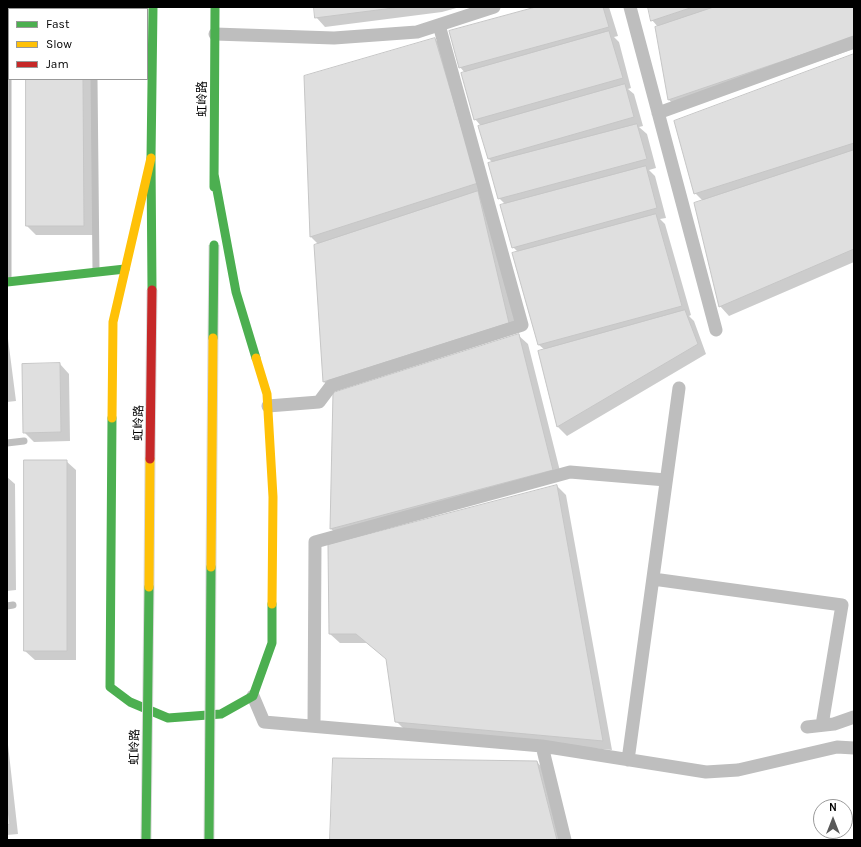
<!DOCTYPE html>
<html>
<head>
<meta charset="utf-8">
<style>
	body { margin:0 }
	#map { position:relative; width:861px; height:847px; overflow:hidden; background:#fff; font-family:Karla,sans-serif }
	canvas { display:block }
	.frame { position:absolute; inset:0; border:8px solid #000; pointer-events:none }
	.legend { position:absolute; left:8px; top:8px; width:140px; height:72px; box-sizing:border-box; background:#fff; border:1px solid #999; margin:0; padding:5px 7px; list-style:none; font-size:12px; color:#000 }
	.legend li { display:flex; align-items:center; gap:8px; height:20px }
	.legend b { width:20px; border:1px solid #999 }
	.north { position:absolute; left:813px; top:799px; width:40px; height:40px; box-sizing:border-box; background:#fff; border:1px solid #999; border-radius:50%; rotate:0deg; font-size:11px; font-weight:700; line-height:16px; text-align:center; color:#000 }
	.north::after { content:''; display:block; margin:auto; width:14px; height:18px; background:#595959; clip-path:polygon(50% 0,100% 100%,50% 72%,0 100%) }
</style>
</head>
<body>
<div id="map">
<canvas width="861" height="847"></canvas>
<div class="frame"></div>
<ul class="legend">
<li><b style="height:5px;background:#4caf50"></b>Fast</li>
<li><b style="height:5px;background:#ffc107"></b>Slow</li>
<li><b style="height:5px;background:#c62828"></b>Jam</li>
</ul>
<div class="north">N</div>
</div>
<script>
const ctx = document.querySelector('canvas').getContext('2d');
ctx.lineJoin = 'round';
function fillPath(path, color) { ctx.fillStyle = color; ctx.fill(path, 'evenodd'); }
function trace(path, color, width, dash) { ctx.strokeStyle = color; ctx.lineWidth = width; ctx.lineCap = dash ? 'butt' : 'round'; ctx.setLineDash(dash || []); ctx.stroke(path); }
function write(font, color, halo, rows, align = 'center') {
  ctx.font = font + ' Karla,"Noto Sans SC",sans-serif'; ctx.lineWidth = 3.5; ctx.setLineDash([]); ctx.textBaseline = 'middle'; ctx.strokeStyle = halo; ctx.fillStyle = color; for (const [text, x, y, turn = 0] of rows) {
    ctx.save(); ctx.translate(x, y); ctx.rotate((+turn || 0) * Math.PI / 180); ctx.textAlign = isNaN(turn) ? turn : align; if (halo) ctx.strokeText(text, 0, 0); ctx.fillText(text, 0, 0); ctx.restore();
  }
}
const shadow = new Path2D(`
	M27,7h65v2h-65z
	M315,7h145l-18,5 -117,15 -9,-10z
	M540,7h69l9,29 -4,1 5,5 12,46 -3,1 6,5 9,32 -4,1 8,7 9,34 -7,2 6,6 11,42 -6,1 5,5 26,91 -2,1 5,5 12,33 -139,82 -9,-9 -18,-75 5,-2 -6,-5 -26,-91 5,-2 -5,-5 -7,-42 -7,-7 -6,-35 -5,-5 -7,-32 -6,-7 -10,-46 -5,-6z
	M649,7h205v42l-175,60 -10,-9 -11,-73 -6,-7z
	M435,39l9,9 74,284 -185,59 -9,-9 -5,-137 -8,-8z
	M854,55v207l-125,54 -9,-10 -17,-105 -8,-8z
	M27,79h65l1,156h-57l-9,-9z
	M7,331l9,70 -9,1z
	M518,335l10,9 34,135 -221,59 -10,-9 3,-135z
	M60,364l9,10 1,67 -36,1 -10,-10z
	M66,461l10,9v190h-41l-10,-9z
	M7,477l8,7 1,106 -9,1z
	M557,486l9,9 46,255 -206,-19 -10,-10 -8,-61 -21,-17h-27l-10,-9z
	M7,736l11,98 -11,1z
	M537,762l9,10 17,68h-232z`);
const building = new Path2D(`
	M26,7h57v2h-57z
	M314,7h87l-86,11z
	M536,7h67l6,20 -150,41 -10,-37z
	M648,7h45l-42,14z
	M714,7h140v30l-186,63 -13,-73z
	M609,31l14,47 -149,42 -13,-47z
	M435,38l43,145 -168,54 -6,-161z
	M854,54v89l-160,51 -20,-73z
	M26,79h57l1,147h-58z
	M625,84l9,33 -146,42 -10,-33z
	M637,124l10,35 -149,40 -10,-36z
	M854,150v99l-135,58 -25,-104z
	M646,166l11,42 -145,40 -12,-43z
	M478,191l31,132 -186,59 -9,-137z
	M656,214l26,92 -144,39 -26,-92z
	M685,310l13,34 -141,83 -19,-76z
	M519,334l34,136 -223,59 3,-136z
	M60,363l1,69 -38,1 -1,-69z
	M24,460h43v191h-43z
	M557,485l46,256 -208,-19 -9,-63 -30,-25h-27l-1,-89z
	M333,758l204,3 20,79h-227z
	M7,802l3,22 -3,1z`);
const lane = new Path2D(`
	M94,7v2
	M94,79l2,192
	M8,281v-274
	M7,443l17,-2
	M7,606l6,-1`);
const street = new Path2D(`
	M630,7l86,323
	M215,34l119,4 83,-6 77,-25
	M658,113l196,-71
	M268,406l51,-4 12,-16 191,-61 -83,-300
	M653,579l189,26 -20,120
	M253,696l11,26 278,24 164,26 32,-2 99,-23 17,1
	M314,726l1,-184 255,-70 96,8
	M807,727l27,-3 20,-7
	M542,746l23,94
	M628,760l51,-372`);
const fast = new Path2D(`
	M214,174l22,118 20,66
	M214,187l1,-180
	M7,282l118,-13
	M152,290l-1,-132 2,-151
	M112,418l-2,269 20,15 38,16 53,-4 32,-18 19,-53v-39`);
const slow = new Path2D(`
	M256,358l11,36 6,103 -1,107
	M112,418l1,-96 38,-164`);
const fastBridge = new Path2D(`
	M213,338l1,-93
	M146,840l3,-253
	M209,840l2,-273`);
const slowBridge = new Path2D(`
	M211,567l2,-229
	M149,587l1,-128`);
const jamBridge = new Path2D(`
	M150,459l2,-169`);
const streetNames = [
	["虹岭路",203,99,-90],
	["虹岭路",139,423,-89],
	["虹岭路",135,747,-89]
];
fillPath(shadow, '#0003');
fillPath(building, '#dfdfdf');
trace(building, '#c6c6c6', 1);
trace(lane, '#bebebe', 7);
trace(street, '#bebebe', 13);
trace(fast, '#4caf50', 9);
trace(slow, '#ffc107', 9);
trace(fastBridge, '#dbdbdb', 11, []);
trace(slowBridge, '#dbdbdb', 11, []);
trace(jamBridge, '#dbdbdb', 11, []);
trace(fastBridge, '#4caf50', 9);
trace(slowBridge, '#ffc107', 9);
trace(jamBridge, '#c62828', 9);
write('12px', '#000', '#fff', streetNames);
</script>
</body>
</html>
